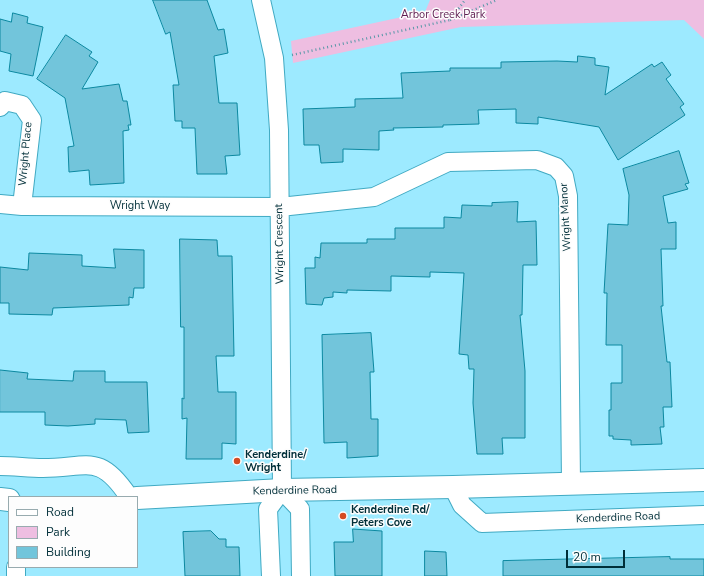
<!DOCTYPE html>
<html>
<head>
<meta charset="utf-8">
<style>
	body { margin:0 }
	#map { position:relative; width:704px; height:576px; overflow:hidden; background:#9deaff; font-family:"Nunito Sans",sans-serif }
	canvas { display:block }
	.legend { position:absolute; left:8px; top:496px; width:130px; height:72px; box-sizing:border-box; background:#fdfdfd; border:1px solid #98abaf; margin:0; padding:5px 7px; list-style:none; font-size:12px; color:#002f39 }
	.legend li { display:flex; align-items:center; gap:8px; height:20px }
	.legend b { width:20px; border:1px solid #98abaf }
	.scale { position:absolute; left:566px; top:550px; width:59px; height:18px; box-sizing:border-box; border:2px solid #002f39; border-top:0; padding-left:5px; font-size:12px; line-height:14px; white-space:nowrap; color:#002f39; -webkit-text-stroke:3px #fdfdfd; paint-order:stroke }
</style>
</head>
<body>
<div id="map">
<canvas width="704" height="576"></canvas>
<ul class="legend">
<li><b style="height:5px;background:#fff"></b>Road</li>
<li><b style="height:11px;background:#eebee1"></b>Park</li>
<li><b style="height:11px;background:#72c5db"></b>Building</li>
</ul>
<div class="scale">20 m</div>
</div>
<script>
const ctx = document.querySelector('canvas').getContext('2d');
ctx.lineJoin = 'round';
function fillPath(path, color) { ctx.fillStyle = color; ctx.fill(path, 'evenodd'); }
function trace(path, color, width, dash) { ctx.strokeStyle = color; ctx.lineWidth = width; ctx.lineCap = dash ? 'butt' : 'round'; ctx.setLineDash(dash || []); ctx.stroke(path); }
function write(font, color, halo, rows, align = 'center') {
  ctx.font = font + ' "Nunito Sans",sans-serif'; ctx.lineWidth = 3; ctx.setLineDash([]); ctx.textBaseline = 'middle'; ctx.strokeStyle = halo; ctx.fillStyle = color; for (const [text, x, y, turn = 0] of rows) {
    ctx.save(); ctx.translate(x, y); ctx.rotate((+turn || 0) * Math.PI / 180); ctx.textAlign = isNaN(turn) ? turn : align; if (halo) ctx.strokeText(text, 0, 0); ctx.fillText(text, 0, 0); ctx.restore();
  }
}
const green = new Path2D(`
	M430,0h274v39l-20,-19 -223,7 -168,36 -2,-22 134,-29z`);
const building = new Path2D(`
	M153,0h54l11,30 6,-1 4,24 -14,3 5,47h18l3,52 -15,1 2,18h-30l-2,-46h-13v-7h-7l-2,-36h6l-9,-53 -4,2z
	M13,13l15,4 -1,6 16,4 -10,49 -24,-5 2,-17 -11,-3v-32l11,3z
	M66,35l26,17 -3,4 9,6 -16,27 37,-5 4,17h4l4,24h-3l1,5 -6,1 1,52 -34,2 -1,-15 -20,2 -1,-25 6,-1 -9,-48 -28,-19z
	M578,56l17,2v7l14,2 -4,28 47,-31 2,3 8,-5 9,13 -5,4 18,25 -4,3 5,8 -67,45 -19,-33 -61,-10v7l-22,-1v-14l-38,1 1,14 -36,1v2l-50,1 1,2 -15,1v19l-36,-1v13l-22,1 -2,-18h-15l-1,-36 52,-2v-8l48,-1 -2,-25 49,-2v-3h51v-6l56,-1 20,1z
	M679,151l10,32 -4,1 3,5 -25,7 5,27 8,-1v27h-15l2,57h-2l6,56h3l2,45h-9l1,20h-4l2,17 -31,1v-5l-18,-1v-3h-4v-26h2v-27h11v-38h-16l1,-52h-3l4,-69 20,1 1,-30 -6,-26z
	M518,202l-1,20 19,-1 1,44h-14l-1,50h-2l5,56v67h-23l1,16h-26l-4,-51 1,-34h-5l-1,-14 -9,-1 5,-81 -34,-1v5l-39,-1v15l-44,-1v3l-14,-1v5l-9,1 -2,7 -16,-1 -1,-36h10v-11l5,1 1,-15h46v-4h28v-11h49v-11l17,1 1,-13 30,1v-3z
	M180,239l37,1 1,16h14l2,100h-18l2,36h18v52l-14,-1v16h-36l1,-41 -5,1v-21l2,1v-72h-3z
	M114,249l30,1v38h-10l-1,10 -4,-1v8l-76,3 -1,7 -43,-1v-11h-9v-36l28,3 1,-17 53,2v11l33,2z
	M371,333l3,39h-4l1,47h7v37l-31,2v-16l-23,1 -2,-108z
	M0,370l28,3 -1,6 46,2 1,-10h31v11h42l2,50 -21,1 -2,-13 -31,-1v5l-27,2 -23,-1v-13h-45z
	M353,529l29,2v45h-47l-1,-34h19z
	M211,531l8,8h7v8h13l1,29h-55l-2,-44z
	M425,551l21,1 1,24h-22z
	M670,557v2h34v17h-201v-15z`);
const path = new Path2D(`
	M450,20l47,-20
	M292,55l158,-35 15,-20`);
const minor = new Path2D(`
	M261,0l13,58 5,72 3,360
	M0,107l5,-6 17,4 10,15 -10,86
	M0,204l22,2 258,1 94,-10 74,-35 89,-2 19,7 8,9 4,20 3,287
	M0,466c14,0 29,2 43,2 45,0 56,-16 86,29
	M453,487l9,18 20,18 222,-8
	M282,490l18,19 1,67
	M16,567v9
	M271,576l-3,-67 14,-19`);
const tertiary = new Path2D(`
	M137,498l145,-8 171,-3 251,-7
	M0,499l9,1`);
const markers = [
	[237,461,4,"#d44b22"],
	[343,516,4,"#d44b22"]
];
const parkNames = [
	["Arbor Creek Park",443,15]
];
const streetNames = [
	["Wright Place",26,154,-85],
	["Wright Way",140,206],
	["Wright Manor",566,217,-93],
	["Wright Crescent",280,244,-91],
	["Kenderdine Road",295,491,-1],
	["Kenderdine Road",618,518,-2]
];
const poiNames = [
	["Kenderdine/",245,455],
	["Wright",245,468],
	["Kenderdine Rd/",351,510],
	["Peters Cove",351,523]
];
fillPath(green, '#eebee1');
fillPath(building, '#72c5db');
trace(building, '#0c88a0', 1);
trace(minor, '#41aac3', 20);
trace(tertiary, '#41aac3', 24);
trace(path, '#5797a7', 2.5, [1, 3]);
trace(minor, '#fff', 18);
trace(tertiary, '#fff', 22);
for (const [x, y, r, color] of markers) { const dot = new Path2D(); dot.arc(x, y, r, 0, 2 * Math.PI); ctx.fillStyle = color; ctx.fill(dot); trace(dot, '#fdfdfd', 1.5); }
write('11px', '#5f1d52', '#fdfdfd', parkNames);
write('11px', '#002f39', '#fdfdfd', streetNames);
write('bold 11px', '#002f39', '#fdfdfd', poiNames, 'left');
</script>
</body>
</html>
